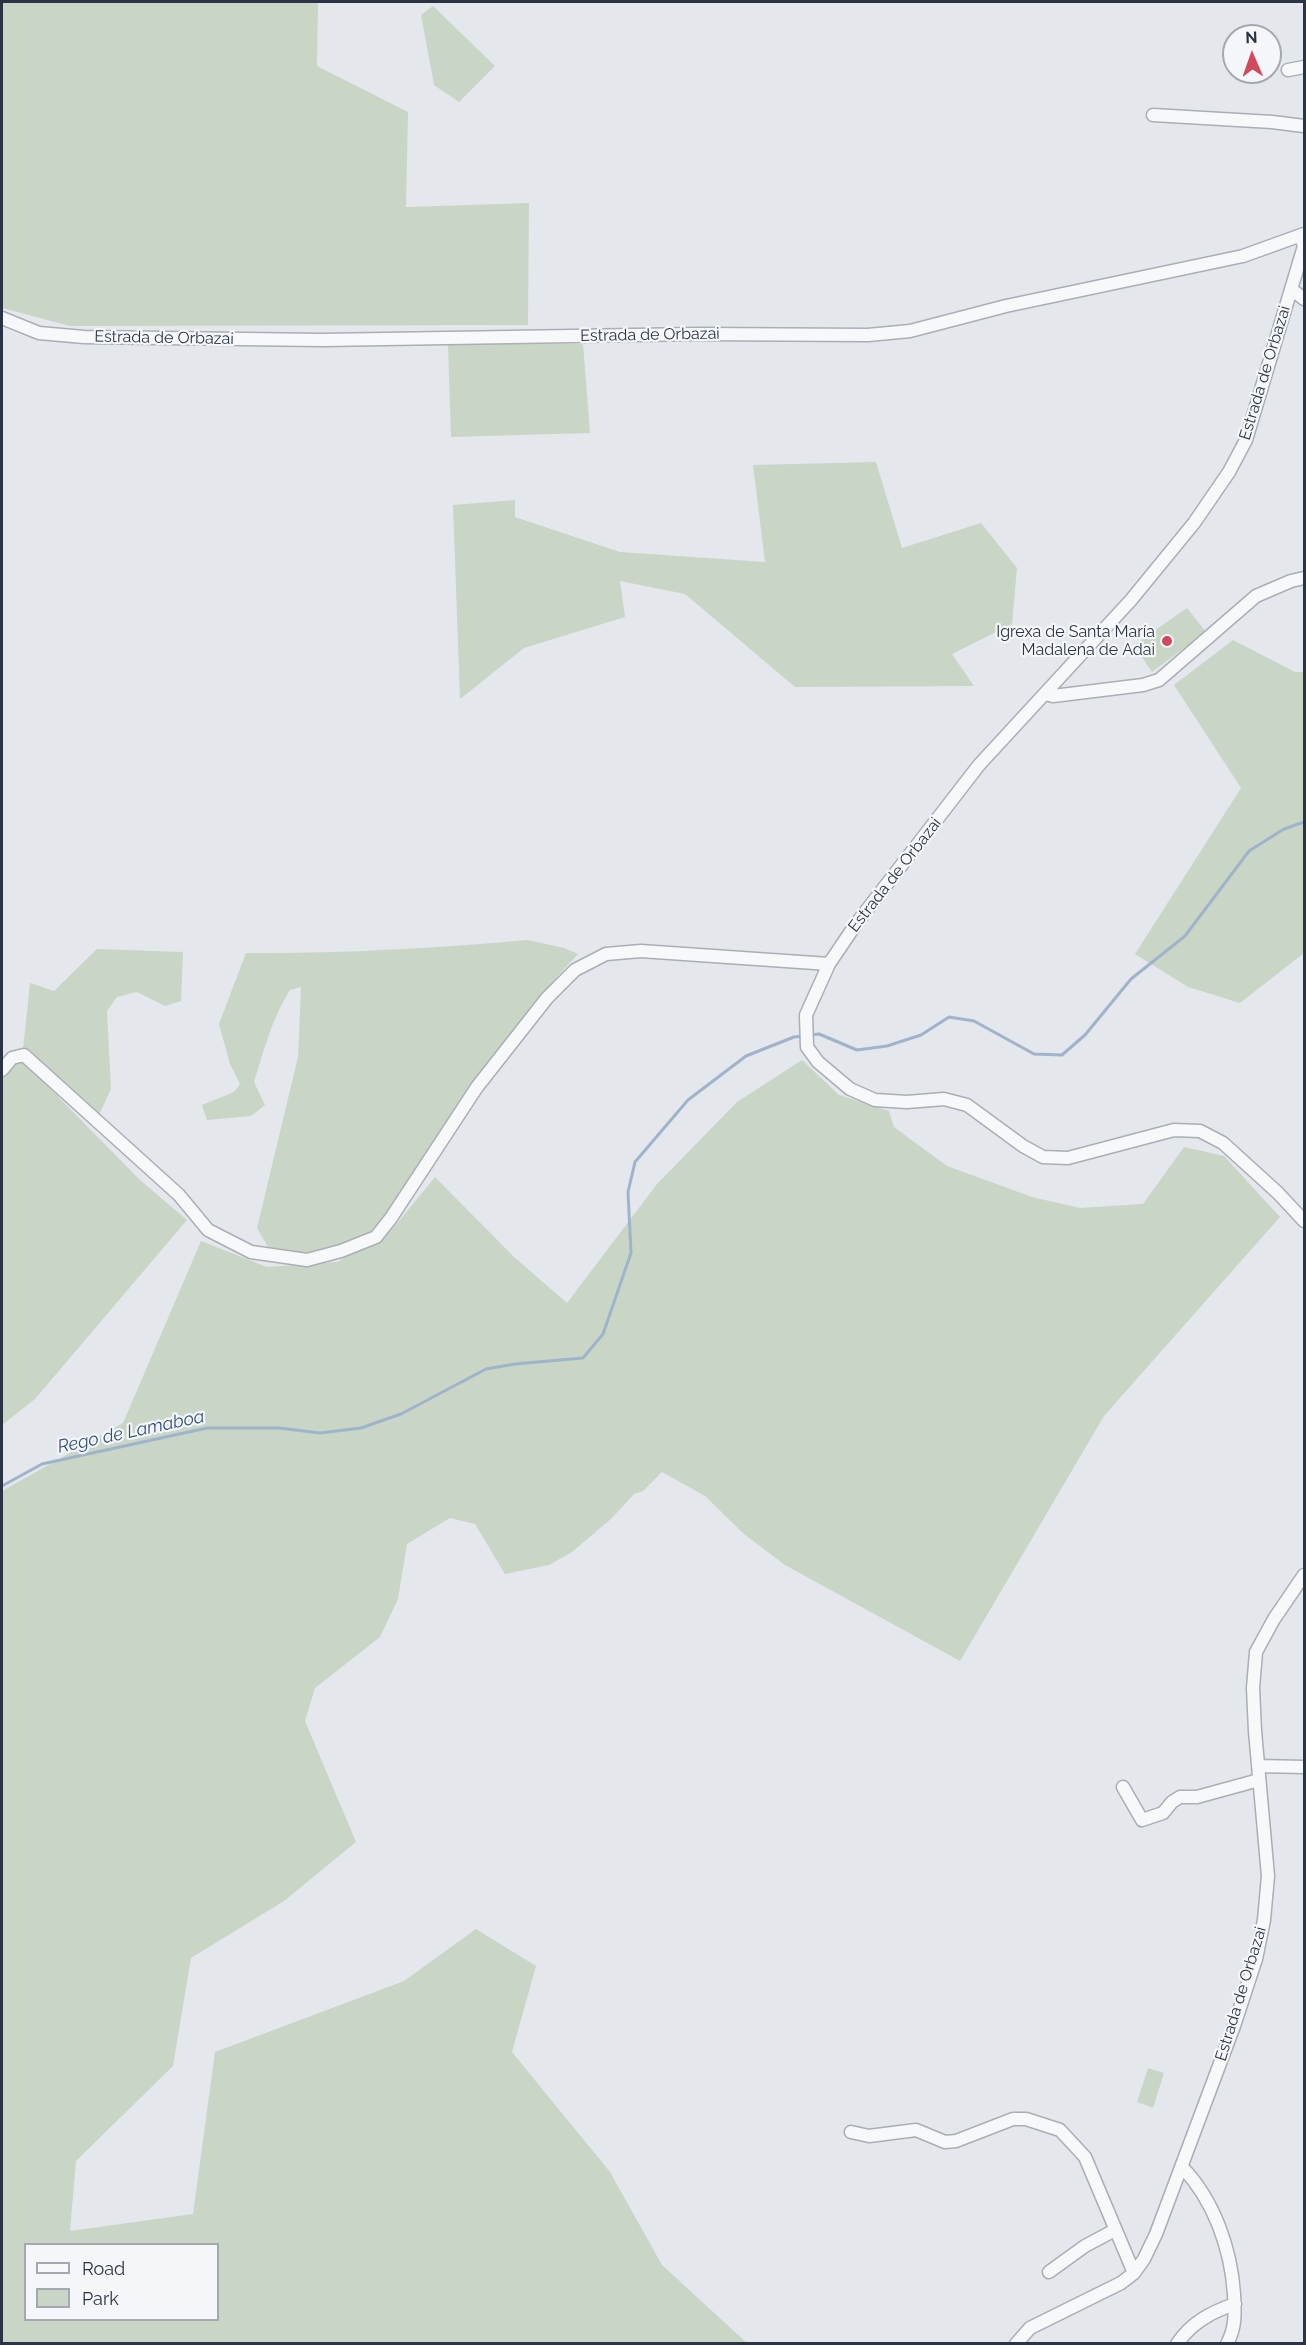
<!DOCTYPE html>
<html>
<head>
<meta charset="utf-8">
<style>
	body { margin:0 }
	#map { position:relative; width:1306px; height:2345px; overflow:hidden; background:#e4e7ec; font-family:Raleway,sans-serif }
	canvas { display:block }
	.frame { position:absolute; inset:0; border:3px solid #2b3445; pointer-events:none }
	.legend { position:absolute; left:24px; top:2243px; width:195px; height:78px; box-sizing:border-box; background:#f4f6f9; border:2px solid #a4a8b1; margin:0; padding:8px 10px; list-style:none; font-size:18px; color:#2b3445 }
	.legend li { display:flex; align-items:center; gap:12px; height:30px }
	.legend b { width:30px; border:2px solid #a4a8b1 }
	.north { position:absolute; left:1222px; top:24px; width:60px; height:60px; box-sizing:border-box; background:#f4f6f9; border:2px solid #a4a8b1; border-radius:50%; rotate:358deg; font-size:16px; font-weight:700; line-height:24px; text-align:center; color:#2b3445 }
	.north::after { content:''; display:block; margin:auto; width:21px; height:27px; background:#d1495b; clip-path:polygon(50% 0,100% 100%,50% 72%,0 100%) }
</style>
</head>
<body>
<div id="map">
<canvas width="1306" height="2345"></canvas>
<div class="frame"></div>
<ul class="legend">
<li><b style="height:8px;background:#f7f8fa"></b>Road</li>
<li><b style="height:16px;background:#c9d6c5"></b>Park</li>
</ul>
<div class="north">N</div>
</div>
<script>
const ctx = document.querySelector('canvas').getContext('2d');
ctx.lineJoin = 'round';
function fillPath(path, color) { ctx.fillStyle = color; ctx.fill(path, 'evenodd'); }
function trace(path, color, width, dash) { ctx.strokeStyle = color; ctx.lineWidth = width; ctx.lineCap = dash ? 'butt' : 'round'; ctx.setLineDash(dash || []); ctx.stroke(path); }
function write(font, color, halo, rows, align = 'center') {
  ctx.font = font + ' Raleway,sans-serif'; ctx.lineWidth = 4.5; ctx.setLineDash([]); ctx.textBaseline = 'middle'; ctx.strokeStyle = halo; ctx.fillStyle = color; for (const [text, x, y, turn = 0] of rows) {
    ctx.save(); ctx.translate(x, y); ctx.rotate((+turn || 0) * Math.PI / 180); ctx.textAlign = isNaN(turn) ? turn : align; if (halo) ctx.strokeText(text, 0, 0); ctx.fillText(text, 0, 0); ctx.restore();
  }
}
const green = new Path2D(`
	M2,2h316l-1,64 91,46 -2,95 123,-4 -1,122 -458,1 -68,-18z
	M433,6l62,60 -36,36 -25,-17 -13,-70z
	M448,344h135l7,89 -139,4z
	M876,462l26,86 79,-25 36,45 -5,56 -60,30 22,32 -179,1 -110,-93 -65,-13 5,36 -101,31 -64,51 -7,-194 62,-5v17l105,35 145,10 -12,-97z
	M1187,608l19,24 -54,40 -18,-27z
	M1233,640l62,32h9v281l-64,50 -52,-16 -53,-33 106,-166 -67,-103z
	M528,940l36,8 14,6 -22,24 -80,99 -96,146 -13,16 -54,18 -42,-5 -14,-24 41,-171 3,-70 -11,3c-18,28 -26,60 -36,92l11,23 -14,11 -44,4 -5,-15 32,-13 6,-8 -10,-20 -11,-40 27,-71c95,1 188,-5 282,-13z
	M97,949l86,3 -2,49 -16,5 -28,-14 -20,5 -10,14 4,78 -13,28 -75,-67 7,-67 24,8z
	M22,1060l118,120 47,40 -152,179 -33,26v-347z
	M802,1060l37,35 50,16 5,16 53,39 85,31 48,11 63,-4 41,-57 40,9 56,61 -176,199 -144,245 -175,-96 -41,-31 -39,-38 -43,-24 -19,19 -9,3 -22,24 -40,34 -23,13 -44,9 -30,-50 -25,-6 -43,26 -9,55 -18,38 -65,51 -10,33 51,121 -72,59 -93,57 -18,108 -97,95 -6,70 123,-17 22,-162 189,-71 72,-52 60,37 -24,86 98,120 52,93 85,78h-745v-852l121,-68 78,-182 66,26 70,-5 52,-29 46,-56 79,80 53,46 90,-119 80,-82zM26,2244h192v76h-192z
	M1148,2068l16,5 -11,35 -16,-6z`);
const stream = new Path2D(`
	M810,1035l9,-1 38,16 30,-4 34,-11 28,-18 25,4 60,33 28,1 23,-20 46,-56 54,-43 64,-85 35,-22 20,-7
	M2,1486l40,-22 165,-36h72l41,5 41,-5 40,-14 85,-45 29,-5 68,-6 20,-24 28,-81 -3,-61 7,-30 53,-62 58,-44 48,-19 10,-1`);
const minor = new Path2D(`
	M1288,70l16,-3
	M1153,115l119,7 32,4
	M1301,237l3,9 -58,194 -17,32 -35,51 -63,77 -152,165 -123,159 -27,40 -23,51 1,32 11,15 32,27 25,11 32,2 37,-3 23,6 56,41 20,11 25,1 106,-28 26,1 23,12 55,50 26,28
	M1291,289l13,10
	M2,318l37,15 45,4 238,3 376,-6 170,1 42,-4 96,-25 237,-50 61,-22
	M1045,694l8,2 90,-11 16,-5 97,-84 35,-15 13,-3
	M2,1070l10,-12 12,-3 155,140 29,35 43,22 56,8 34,-9 35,-14 15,-19 86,-131 70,-89 28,-28 31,-16 35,-3 188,13
	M1258,1766l46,1
	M1123,1787l19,33 21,-7 9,-11 8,-5h17l62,-17
	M851,2132l18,4 47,-6 29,12 11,-1 57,-22h13l34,11 25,27 49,116
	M1182,2167c32,33 49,82 52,127 1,19 2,33 -7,50
	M1049,2272l36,-26 30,-16
	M1016,2344l14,-16 91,-45 13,-10 10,-14 12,-25 78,-208 22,-67 8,-39 4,-44 -13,-145 -2,-43 3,-36 18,-33 30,-44
	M1177,2344c14,-21 34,-32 58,-40`);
const markers = [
	[1167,641,6,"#d1495b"]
];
const streetNames = [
	["Estrada de Orbazai",650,335,-1],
	["Estrada de Orbazai",164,338,1],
	["Estrada de Orbazai",1265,373,-73],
	["Estrada de Orbazai",895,875,-52],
	["Estrada de Orbazai",1241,1994,-73]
];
const poiNames = [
	["Igrexa de Santa María",1155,632],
	["Madalena de Adai",1155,650]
];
const waterNames = [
	["Rego de Lamaboa",131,1432,-12]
];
fillPath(green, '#c9d6c5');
trace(stream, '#9fb4cc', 3);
trace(minor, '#a9aeb7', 15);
trace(minor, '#f7f8fa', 12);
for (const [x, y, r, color] of markers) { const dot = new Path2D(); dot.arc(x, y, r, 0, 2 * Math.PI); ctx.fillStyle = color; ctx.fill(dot); trace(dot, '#f4f6f9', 2); }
write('16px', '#2b3445', '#f4f6f9', streetNames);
write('16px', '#2b3445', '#f4f6f9', poiNames, 'right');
write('italic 18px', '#34527a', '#f4f6f9', waterNames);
</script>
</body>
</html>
